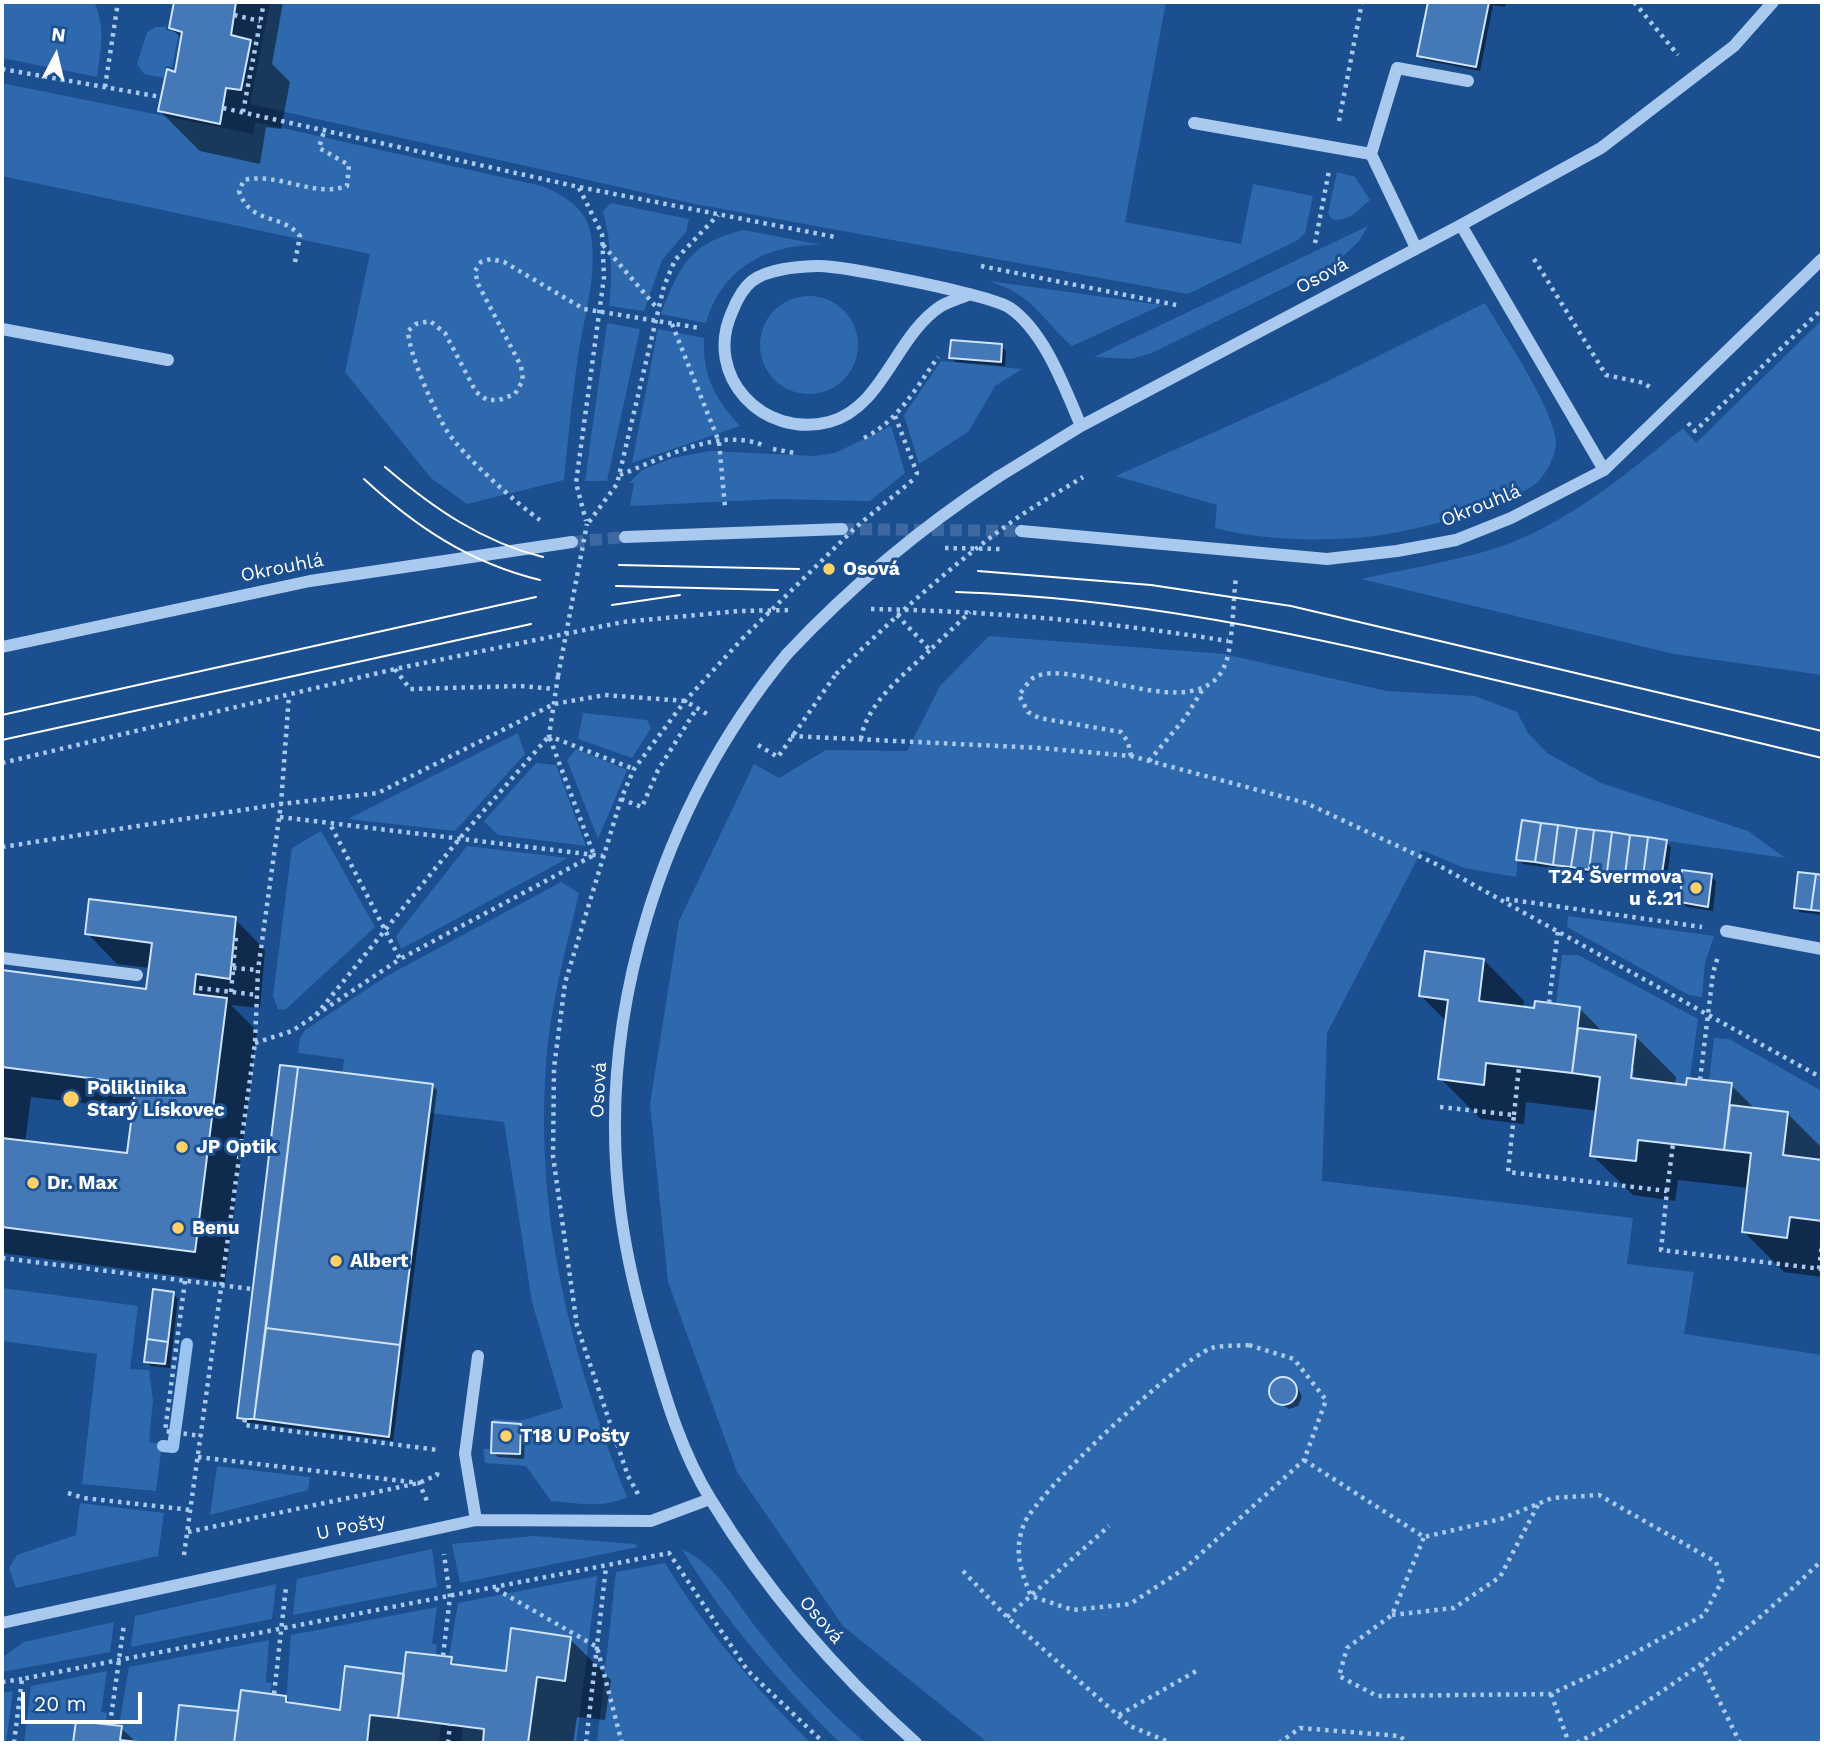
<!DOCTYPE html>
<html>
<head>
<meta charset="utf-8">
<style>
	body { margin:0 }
	#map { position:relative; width:1824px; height:1745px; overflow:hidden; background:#1b4f8f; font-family:"Work Sans",sans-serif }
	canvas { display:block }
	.frame { position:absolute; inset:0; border:4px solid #fff; pointer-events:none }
	.north { position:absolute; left:21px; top:21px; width:70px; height:70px; -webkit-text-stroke:5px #1b4f8f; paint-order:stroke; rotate:7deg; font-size:19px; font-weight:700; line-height:28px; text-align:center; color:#fff }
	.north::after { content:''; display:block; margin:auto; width:24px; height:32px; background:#fff; clip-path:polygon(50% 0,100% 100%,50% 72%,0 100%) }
	.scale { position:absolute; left:21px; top:1692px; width:121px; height:32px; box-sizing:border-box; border:4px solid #fff; border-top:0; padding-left:9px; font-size:21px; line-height:24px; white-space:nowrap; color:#fff; -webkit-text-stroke:5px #1b4f8f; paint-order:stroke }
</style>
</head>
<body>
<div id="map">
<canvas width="1824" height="1745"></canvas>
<div class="frame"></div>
<div class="north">N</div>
<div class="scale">20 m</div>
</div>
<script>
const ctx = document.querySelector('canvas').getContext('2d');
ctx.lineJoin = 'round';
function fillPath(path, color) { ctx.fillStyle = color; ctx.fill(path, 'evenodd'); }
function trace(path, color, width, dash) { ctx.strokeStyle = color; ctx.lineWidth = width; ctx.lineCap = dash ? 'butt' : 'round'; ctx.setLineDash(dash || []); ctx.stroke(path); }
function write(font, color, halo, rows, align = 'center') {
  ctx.font = font + ' "Work Sans",sans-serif'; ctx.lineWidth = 6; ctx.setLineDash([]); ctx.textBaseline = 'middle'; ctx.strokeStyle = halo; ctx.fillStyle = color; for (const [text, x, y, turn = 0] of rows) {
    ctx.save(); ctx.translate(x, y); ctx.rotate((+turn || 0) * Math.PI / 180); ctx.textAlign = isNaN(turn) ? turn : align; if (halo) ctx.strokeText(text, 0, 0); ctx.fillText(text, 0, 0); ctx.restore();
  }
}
const green = new Path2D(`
	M2,2h92c12,26 7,48 3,75l-95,-19z
	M270,2h896l-41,220 116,22 12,-60 60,12 -8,37 -7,7 -110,54 -493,-90 -445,-100z
	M156,27h10v3l13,3 -7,34 -6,-1 -2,12 -20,-4 -7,-10 10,-32z
	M2,83l251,51 2,-12 287,64c19,8 40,19 47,41 11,40 -5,90 -11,129 -6,41 -10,83 -14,124l-97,24 -36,-26 -86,-106 25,-118 -368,-78z
	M1337,172l18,5 15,23c-12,10 -22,23 -38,19l-4,-6z
	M611,203l78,16 -3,13 -24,28 -18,51 -35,-5c4,-32 2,-63 -6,-95z
	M1368,226l-9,15 -22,21 -185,91 -21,6 -37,-2z
	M744,230l77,15c-54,-2 -100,24 -115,78l-45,-9c19,-49 29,-71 83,-84z
	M989,281l173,24 -90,41c-33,-29 -37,-50 -83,-65z
	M760 345a49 49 0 1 1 98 0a49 49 0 1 1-98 0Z
	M1485,303c18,31 71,108 71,141 -1,13 -11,33 -22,41 -41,27 -128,49 -177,53 -47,3 -97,2 -142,-10l2,-23 -101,-29 208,-93z
	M1822,320v355l-148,-21 -313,-75c41,-9 82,-16 122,-27 76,-21 140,-75 200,-124l13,15z
	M607,323l33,6 -33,152h-22z
	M658,329l46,9c-2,37 11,61 36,88l-108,37z
	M941,361l81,8 -27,17 -26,45 -50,33 -15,-49z
	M891,426l14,47 -35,28 -93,-2 -147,7 4,-23h-5l13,-13 31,-12 37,-7 105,5 20,-3z
	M989,636l235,18 163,37 88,5 42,16 11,21 19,20 54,30 147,48 37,27 -263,-38 -6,57 -52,-9 -42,-18 -95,183 -5,148 311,37 -6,46 67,8 -10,62 138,21v388h-834l-145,-117 -106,-154 -69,-190 -18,-178 29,-183 75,-157 25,14 47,-28 81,1 33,-65z
	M583,713l64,7 4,8 -19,30 -54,-19z
	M518,733l7,21 -70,77 -107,-12z
	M576,749l51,21 -29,69 -31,-79z
	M536,763l20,2 30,81 -88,-11 -14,-14z
	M321,831l54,96 -90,83 -7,-1 -5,-13 19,-148z
	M467,846l101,12 -167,91 -5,-13z
	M561,882l18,11c-13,56 -29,113 -33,171 -11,154 25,291 81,433 -24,12 -50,6 -76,4l-25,-35 -41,-3 -2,-14h8v4l29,1 1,-30 -29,-2 2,-3 26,2 43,-13 -31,-106 -28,-180 -75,-9 3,-29 -90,-11 2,-14 -46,-6 2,-15 5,-8 82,-54z
	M1568,916l146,20 -9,27 -3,34 -13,-2 -122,-68z
	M1562,955h16l120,64 -8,59h-3l-1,7 -55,-7 5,-43 -58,-7 2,-21 -24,-3z
	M1714,1038l15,1 93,52v69l-39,-5 5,-43 -58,-7 2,-21 -23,-3z
	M2,1288l136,18 -8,63 19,1 4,30 -4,42 13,2 -6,47 -74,-7 15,-130 -95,-13z
	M217,1466l93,11 -2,13 -98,25z
	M80,1503l84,10 -6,43 -142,32 -7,-20 8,-13 59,-20z
	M533,1536l102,8 3,3 -178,36 -8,-39z
	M432,1549l5,38 -144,28 4,-36z
	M682,1549c36,17 52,51 76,81 32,40 69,81 108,113h-26c-60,-60 -115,-121 -158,-194z
	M665,1563c41,67 90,125 146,180h-214l19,-171z
	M597,1576l-21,167h-48l9,-66 28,3 -54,-52 -5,43 -55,-7 -2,-7 9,-54z
	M276,1584l-4,35 -141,28 4,-31z
	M437,1607l-5,36 5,2 -1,10 -30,-3 -2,22 -59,-8 -5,44 -54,-8 5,-67z
	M114,1622l-4,30 -108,20 1,-15 21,-15z
	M269,1640l-3,42 6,1 -2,11 -29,-4 -3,21 -58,-6 -5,38 -55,-3 2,-14h-3l10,-59z
	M107,1671l-6,41 6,1 -1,11 -30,-3 -3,22h-49l7,-57z
	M13,1691l-7,52h-4v-50z
	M370,1715l71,8 -2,20h-72z
	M463,1726l21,3 -1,14h-23z`);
const shadow = new Path2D(`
	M176,2h107l-11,62 18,18 -9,47 -15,-2 -6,37 -60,-13 -40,-40 16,-36 7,-35 -12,-12z
	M1430,2h76l-1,5 -12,-2 -13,66 -56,-11 -5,-5z
	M1001,346l5,5 -1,15 -49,-4 -5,-4z
	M1666,842l5,5 -5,37 -143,-20 -5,-5z
	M1800,874l22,3v38l-22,-3 -5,-5z
	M1711,876l5,5 -3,30 -26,-4 -5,-5z
	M235,919l30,31 -5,58 -29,-3 26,26 -32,251 -223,-29v-281l146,18 3,-22 -34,-4 -30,-31zM31,1097l103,12 -6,46 -103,-12z
	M1484,960l40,41 -1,7h56l25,25 32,4 40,40 -1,9 56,-1 25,25 32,4 34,34v129l-38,-5 -40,-40 5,-44 -71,-8 -3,21 -42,-6 -41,-40 6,-44 -72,-9 -2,22 -43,-5 -41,-41 7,-56 -26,-26zM1630,1069h4l-2,18h-4z
	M281,1067l151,18 5,5 -44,351 -149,-19 -5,-5z
	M173,1294l5,5 -8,69 -19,-2 -5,-5z
	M1283,1378l15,10 4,9 -4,9 -9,3 -15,-9 -4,-11 4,-8z
	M520,1425l5,5 -1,29 -26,-2 -5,-5z
	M570,1639l41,41 -6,40 -28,-3 -4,26h-396l4,-36 59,5 46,-15 7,8 48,7 64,-37 46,-16 7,8 49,5z
	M77,1723l44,5 16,15h-62z`);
const stream = new Path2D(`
	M163,1446l10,1 14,-103`);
const building = new Path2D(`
	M174,2h62l-5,33 20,5 -10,50 -15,-2 -6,36 -62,-13 9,-42 8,3 7,-40 -13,-4z
	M1428,2h61l-13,65 -59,-11z
	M951,340l51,4 -1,18 -52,-4z
	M1522,820l19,3 -6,39 -19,-2z
	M1541,823l17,2 -5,40 -18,-3z
	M1558,825l19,3 -6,39 -18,-2z
	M1577,828l17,2 -5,40 -18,-3z
	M1594,830l18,2 -5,40 -18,-2z
	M1612,832l18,3 -5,40 -18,-3z
	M1630,835l18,2 -5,40 -18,-2z
	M1648,837l19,3 -6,40 -18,-3z
	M1682,870l30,4 -4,33 -28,-5z
	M1798,872l18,2 -5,36 -17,-2z
	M1816,874l6,1v36l-11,-1z
	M89,899l147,18 -6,62 -34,-5 -2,20 33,4 -32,254 -193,-25v-89l125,15 9,-69 -134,-17v-97l144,19 6,-46 -67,-9z
	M1425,951l59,8 -5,42 55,7 1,-7 45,6 -8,66 -86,-10 -2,22 -46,-6 10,-79 -29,-4z
	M1578,1028l58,7 -5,43 55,7 1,-7 45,5 -8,67 -86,-10 -2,21 -46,-5 10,-79 -28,-4z
	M280,1065l18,2 -44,352h-9l-8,-1z
	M298,1067l135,17 -33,261 -134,-17z
	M1730,1105l58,7 -5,43 39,5v61l-32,-4 -3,21 -45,-6 9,-79 -27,-3z
	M153,1289l21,3 -6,50 -21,-3z
	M266,1328l134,17 -11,92 -135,-18z
	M147,1339l21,3 -3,22 -21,-2z
	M1269 1391a14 14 0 1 1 28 0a14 14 0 1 1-28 0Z
	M492,1422l29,2 -1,30 -29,-1z
	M511,1628l60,9 -6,44 -28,-4 -9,66h-45l1,-14 -86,-11 8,-66 46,5 -1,7 55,7z
	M345,1666l59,8 -6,44 -28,-3 -3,28h-133l7,-53 45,6v6l54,8z
	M179,1705l59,6 -4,32h-59z
	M76,1721l46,5 -2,14 28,3h-75z`);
const minorTunnel = new Path2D(`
	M842,529l179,2
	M572,542l53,-5`);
const path = new Path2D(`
	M1634,2l44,53
	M234,15l26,6
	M2,69l159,28
	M105,87l13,-85
	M223,108l356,79 256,50
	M243,112l21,-110
	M1339,121l23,-119
	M579,188l23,46 2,43 -28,206 10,38
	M1315,243l14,-72
	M603,245l54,63
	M1534,259l72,116 38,8 7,5
	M295,262l5,-26c-18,-23 -50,-11 -61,-45l5,-11c35,-8 69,18 103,6l2,-21 -30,-17 6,-20
	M981,266l200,40
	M672,324l47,118 6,65
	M895,416l22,57 -3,6
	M1688,423l7,8 127,-122
	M864,438c34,-17 52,-50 74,-81
	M773,449l22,4
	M620,475c41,-16 99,-48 142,-30
	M540,520c-23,-16 -79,-66 -93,-89 -13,-21 -38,-77 -39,-100l8,-7 14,-3 15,12 31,59 11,8h12l16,-6 8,-14 -2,-14 -43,-82 -3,-13 6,-9 10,-3 13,3 80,47 116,19
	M589,522l28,-38 47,-198 11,-26 43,-45
	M945,548l58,1
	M871,609c120,2 238,13 357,32
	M897,615l33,35 40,-38
	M395,669l15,20 110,-3 35,3
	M558,676l-9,60 85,33
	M791,736l250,12 90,8 175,47 130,61 386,214
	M861,739c5,-36 45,-66 69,-89
	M758,745l20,12 58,-83
	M1131,756l-3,-14 -7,-10 -82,-14 -11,-6 -9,-17c4,-5 9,-13 14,-17 38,-24 169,55 193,-16 7,-20 7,-62 10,-85
	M1149,761l36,-43 18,-29
	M2,763l393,-94 228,-47 116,-11 53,-1
	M621,799l21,8 16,-37 39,-62
	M280,817l323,39
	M2,847l279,-43 97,-11 176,-89 51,-9 80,6 22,13
	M1506,899l196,28
	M233,968l25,2
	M199,988l58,7
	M231,992l5,-56
	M1549,1003l9,-73
	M316,1015l144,-177 89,-102 45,119 -194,104
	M255,1043l37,-12 108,-72 -70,-135
	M1700,1080l13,-107 5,-17
	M1440,1107l74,8 -6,57 159,19 -6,59 161,19
	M1514,1115l5,-48
	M1667,1191l6,-47
	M2,1258l250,31
	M1819,1269l3,-26
	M185,1281l-20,150 36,5
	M1249,1345l45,14 32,41 -22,60 -120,109 -54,35 -57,6 -42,-14c-10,-25 -18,-44 -7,-72 13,-32 155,-165 188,-176 10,-3 26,-2 37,-3z
	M245,1419l-1,6 194,25
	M198,1457l221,26 9,20
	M1304,1460l120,77 77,-18 51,-21 47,-3 117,67 6,19 -18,34 -95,52 -58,27 -174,2 -38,-20 8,-28 45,-33 32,-78
	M68,1493l16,5 107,12
	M638,1494l-10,-18 -51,-150 -24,-170 1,-88 11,-85 56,-184 13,-30 51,-68 57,-62
	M188,1532l231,-49 18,-8 1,-6
	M184,1555l71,-512 3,-73 23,-166 8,-109
	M963,1571l44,46 123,109 41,17
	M496,1589l101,58 25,96
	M1392,1615l62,-7 46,-31 39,-74
	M1007,1617l102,-91
	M443,1656l7,-59 -6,-43
	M1701,1664l39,79
	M2,1682l20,-3
	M274,1694l12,-107
	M1551,1694l18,49
	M1119,1715l79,-45
	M110,1724l14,-100
	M14,1743l8,-64 647,-126 79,118 76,72
	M448,1743l2,-19
	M586,1743l20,-176
	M1279,1743l21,-15 100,8 7,7
	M1577,1743c90,-49 172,-111 245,-183`);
const minor = new Path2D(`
	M1194,123l177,31 45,94
	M1371,154l26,-86 71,13
	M1461,225l143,245
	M970,294c-9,4 -20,7 -29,12 -46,30 -58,102 -112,116 -66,17 -126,-46 -97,-110 4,-10 11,-24 20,-31 17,-13 47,-14 67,-15 26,0 172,29 191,42 35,24 55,81 71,118
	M2,329l166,31
	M998,477l83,-51 380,-201 140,-77 133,-102 39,-44
	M1021,531l306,28 70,-8 59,-11 55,-22 93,-48 218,-211
	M625,537l217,-8
	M2,647l308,-66 262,-39
	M787,654c-126,153 -193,363 -166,561 6,44 17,89 30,132 15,53 31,106 60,153 56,92 125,172 205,243
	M1726,931l96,18
	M2,958l135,17
	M476,1520l-11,-66 13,-98
	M2,1623l474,-103 175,1 59,-22`);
const tram = new Path2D(`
	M385,467c48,41 97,75 158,90
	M364,479c52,48 106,84 176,101
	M619,565l180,4
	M978,571l173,14 140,21 531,125
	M616,586l162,4
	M956,592c175,6 331,39 501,79 122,28 243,58 365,87
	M612,605l68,-10
	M2,715l534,-118
	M2,740l529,-116`);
const pathBridge = new Path2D(`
	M742,639l114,-112 58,-48
	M836,674c55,-54 112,-106 174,-151 23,-17 49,-31 73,-46
	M558,676l29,-152`);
const minorBridge = new Path2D(`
	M787,654c64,-68 133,-126 211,-177`);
const markers = [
	[829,569,7,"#ffd166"],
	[1696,888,7,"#ffd166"],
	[71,1099,9,"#ffd166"],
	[182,1147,7,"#ffd166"],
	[33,1183,7,"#ffd166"],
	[178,1228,7,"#ffd166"],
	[336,1261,7,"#ffd166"],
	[506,1436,7,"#ffd166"]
];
const streetNames = [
	["Osová",1322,276,-28],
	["Okrouhlá",1481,506,-22],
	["Okrouhlá",282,568,-11],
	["Osová",599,1090,-87],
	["U Pošty",351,1527,-12],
	["Osová",821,1620,49]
];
const poiNames = [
	["Osová",843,569],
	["T24 Švermova",1682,877,"right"],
	["u č.21",1682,899,"right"],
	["Poliklinika",87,1088],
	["Starý Lískovec",87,1110],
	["JP Optik",196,1147],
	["Dr. Max",47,1183],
	["Benu",192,1228],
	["Albert",350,1261],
	["T18 U Pošty",520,1436]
];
fillPath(green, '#2e69ad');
fillPath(shadow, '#0007');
trace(stream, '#9cc4f0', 12);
fillPath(building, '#4478b7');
trace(building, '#cfe3fa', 2);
trace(minorTunnel, '#3d69a0', 12, [12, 6]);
trace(path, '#a9c9ee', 4.5, [3.5, 5]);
trace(minor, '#a9c9ee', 12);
trace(tram, '#fff', 2);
trace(pathBridge, '#a9c9ee', 4.5, [3.5, 5]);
trace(minorBridge, '#a9c9ee', 12);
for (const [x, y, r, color] of markers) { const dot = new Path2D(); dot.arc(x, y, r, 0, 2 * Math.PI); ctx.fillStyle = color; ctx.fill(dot); trace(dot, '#1b4f8f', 2.5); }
write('19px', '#fff', '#1b4f8f', streetNames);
write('bold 19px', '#fff', '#1b4f8f', poiNames, 'left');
</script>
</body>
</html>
